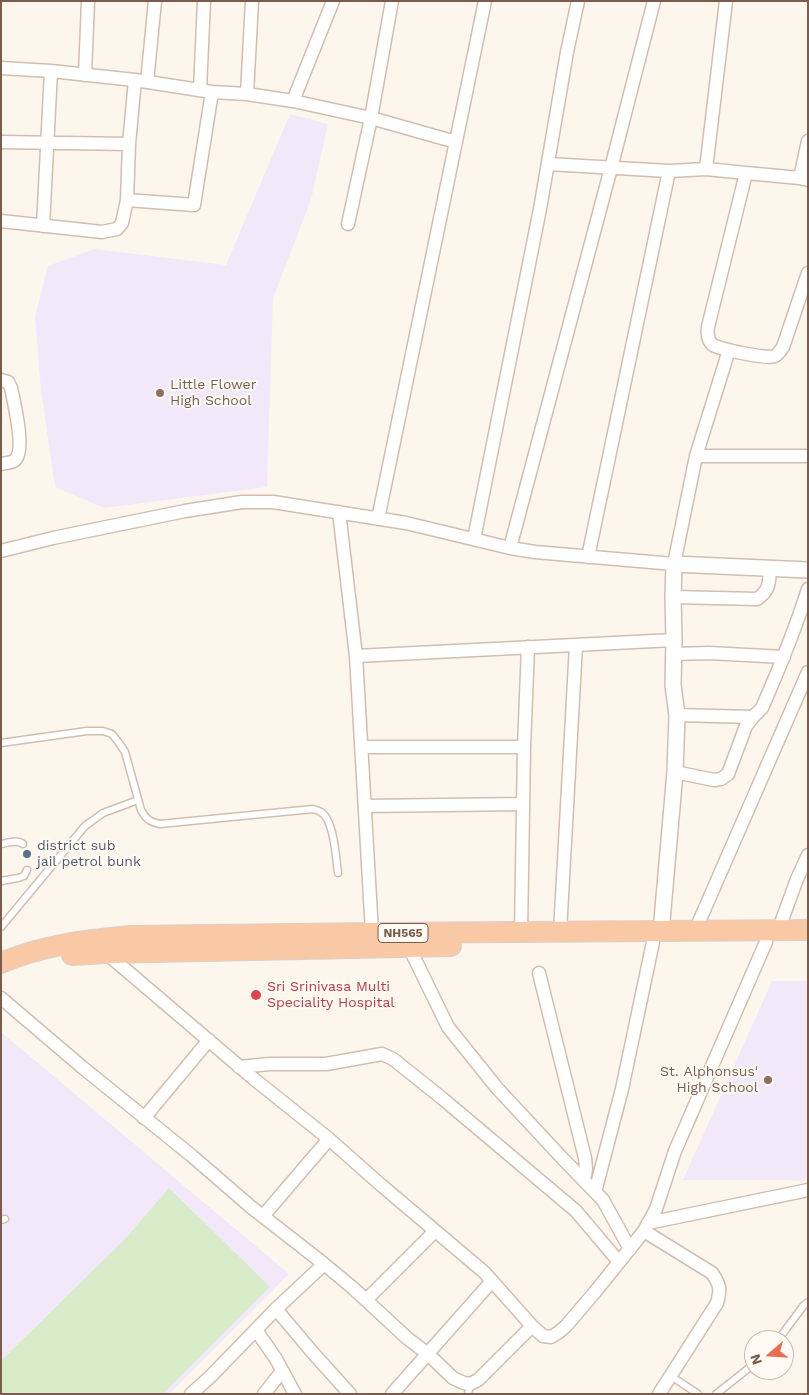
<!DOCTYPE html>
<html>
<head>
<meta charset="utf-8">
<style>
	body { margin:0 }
	#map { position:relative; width:809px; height:1395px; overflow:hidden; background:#fdf6ec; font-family:"Work Sans",sans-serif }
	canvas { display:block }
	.frame { position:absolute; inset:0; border:2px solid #7a5c4d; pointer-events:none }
	.north { position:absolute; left:744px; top:1330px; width:50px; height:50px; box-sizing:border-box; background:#fffaf3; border:1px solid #cabbb1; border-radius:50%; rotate:251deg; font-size:14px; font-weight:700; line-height:20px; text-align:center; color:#7a5c4d }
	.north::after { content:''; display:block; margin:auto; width:18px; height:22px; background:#e76f51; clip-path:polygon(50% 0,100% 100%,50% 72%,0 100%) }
</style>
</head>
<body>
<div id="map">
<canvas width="809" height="1395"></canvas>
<div class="frame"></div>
<div class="north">N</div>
</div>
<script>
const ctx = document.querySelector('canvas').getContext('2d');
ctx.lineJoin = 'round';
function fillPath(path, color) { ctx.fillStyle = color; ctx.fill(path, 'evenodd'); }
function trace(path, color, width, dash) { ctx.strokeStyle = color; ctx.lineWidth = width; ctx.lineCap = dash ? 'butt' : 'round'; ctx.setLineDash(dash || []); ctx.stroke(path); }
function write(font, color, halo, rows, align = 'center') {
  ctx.font = font + ' "Work Sans",sans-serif'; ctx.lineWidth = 4; ctx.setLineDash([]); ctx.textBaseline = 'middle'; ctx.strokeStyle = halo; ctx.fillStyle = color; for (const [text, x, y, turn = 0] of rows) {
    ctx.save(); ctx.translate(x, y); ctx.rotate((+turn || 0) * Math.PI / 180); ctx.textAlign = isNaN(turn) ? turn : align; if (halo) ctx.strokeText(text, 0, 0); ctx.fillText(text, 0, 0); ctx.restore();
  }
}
const education = new Path2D(`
	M290,114l38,10 -17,76 -38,98 -6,189 -163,21 -49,-21 -14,-97 -6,-73 13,-51 46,-17 132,16z
	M772,981h36v200l-21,-1h-104z
	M1,1032l288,242 -120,120h-168z`);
const green = new Path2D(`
	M169,1188l101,99 -107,107h-162v-33l125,-123z`);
const service = new Path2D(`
	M1,743l86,-12h16l9,3 7,9 6,9 16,58c5,9 9,12 19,14l153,-15c2,1 5,1 8,3 13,8 15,46 17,61
	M1,844c7,-1 16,-5 22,0
	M1,881l17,-3 6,-2 3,-6
	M1,927l84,-101 18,-13 35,-13
	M1,1220l4,-1
	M778,1340l26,-35 4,-3
	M671,1376l27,18
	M468,1394l2,-10
	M716,1394l38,-30`);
const minor = new Path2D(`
	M1,68l50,3 84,9 -6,64 -2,56 -5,23 -5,6 -15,3 -101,-11
	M85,75l3,-74
	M135,80l77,12 35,2 46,7 78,17 21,-117
	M147,82l8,-81
	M200,90l4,-89
	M247,94l5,-93
	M293,101l40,-100
	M1,142l128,2
	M548,164l121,7
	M706,169l40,4 -38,154c-1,7 0,14 5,18 7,4 56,15 62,11 3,-2 6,-6 8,-9l25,-74
	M746,173l54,5 8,2
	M800,178l8,-37
	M127,200l67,5 18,-113
	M348,224l23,-106 85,24
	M43,226l8,-155
	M729,350l-33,106h112
	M1,380l7,2 3,6c3,14 14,60 5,71 -3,4 -10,4 -15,5
	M339,512l17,144 318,-16
	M378,519l107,-518
	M474,539l66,-330 27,-157 11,-51
	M510,548l101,-380 43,-167
	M1,551l52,-13 132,-27 57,-9h31l133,21 104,25 25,4 139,12 22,-108
	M588,557l81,-386 37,-2 20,-168
	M673,597l84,2c13,-9 12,-16 13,-31
	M674,654l35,-1 75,4
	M356,656l16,277
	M677,715l76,2 9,-9c17,-39 33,-78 46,-119
	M361,747h163
	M675,772l39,8 7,-1 7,-5 18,-48 7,-9
	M365,806l158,-2
	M695,931l113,-259
	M778,931l19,-52 11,-24
	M560,932l16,-287
	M521,933l3,-186 4,-100
	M409,947l39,80 49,61 66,71 40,41 27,49
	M106,953l148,126 75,60 52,46 103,87 48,54 11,10 8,1 8,-5 7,-6 29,-34 49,-61 12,-22 19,-58 91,-209
	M539,973l46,185 1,11 -2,12
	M1,998l81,69 110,89 59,51 73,57 -48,45 -66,68 -19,17
	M239,1067l30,-3h57l56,-10 11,5 50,40 133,112 43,51
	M144,1118l65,-78
	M595,1192l27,-103 31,-147
	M263,1216l66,-77
	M648,1223l160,-33
	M644,1231l68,42c8,12 9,16 5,30l-58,91
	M324,1264l29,24 54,50 21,16 25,24 11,5 6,1 8,-4 54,-54
	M366,1300l69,-69
	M276,1309l37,44 37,41
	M256,1330l20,29 19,35
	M264,1394l18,-23
	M392,1394l100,-113`);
const tertiary = new Path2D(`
	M661,932l14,-160 2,-57 -4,-30 1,-45 -1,-43 1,-33 134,6`);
const trunk = new Path2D(`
	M72,955l34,-2 345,-7
	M1,963c42,-18 85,-23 130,-27l241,-3 436,-3`);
const markers = [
	[160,393,5,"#8d6e63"],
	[27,854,5,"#5c6f8a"],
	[256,995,6,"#e0444e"],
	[768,1080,5,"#8d6e63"]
];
const shields = [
	[403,933,50]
];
const shieldNames = [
	["NH565",403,933]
];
const educationNames = [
	["Little Flower",170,385],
	["High School",170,401],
	["St. Alphonsus'",758,1072,"right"],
	["High School",758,1088,"right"]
];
const serviceNames = [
	["district sub",37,846],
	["jail petrol bunk",37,862]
];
const healthNames = [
	["Sri Srinivasa Multi",267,987],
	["Speciality Hospital",267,1003]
];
fillPath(education, '#f3e8fa');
fillPath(green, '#d8ecc9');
trace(service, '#d1beb0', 9);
trace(minor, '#d1beb0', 15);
trace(tertiary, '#d1beb0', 18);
trace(trunk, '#dad1cd', 22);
trace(service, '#fff', 6);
trace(minor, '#fff', 12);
trace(tertiary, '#fff', 15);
trace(trunk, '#f9c8a4', 20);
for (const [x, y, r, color] of markers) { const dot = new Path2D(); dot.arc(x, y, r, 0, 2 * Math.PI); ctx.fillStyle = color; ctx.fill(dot); trace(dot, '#fffaf3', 2); }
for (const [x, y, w] of shields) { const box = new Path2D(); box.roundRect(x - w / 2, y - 9.5, w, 19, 4); ctx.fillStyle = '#fffaf3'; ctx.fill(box); trace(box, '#7a5c4d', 1); }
write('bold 12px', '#7a5c4d', null, shieldNames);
write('14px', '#785e54', '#fffaf3', educationNames, 'left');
write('14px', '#4e5e75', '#fffaf3', serviceNames, 'left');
write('14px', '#be3a42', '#fffaf3', healthNames, 'left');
</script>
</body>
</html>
